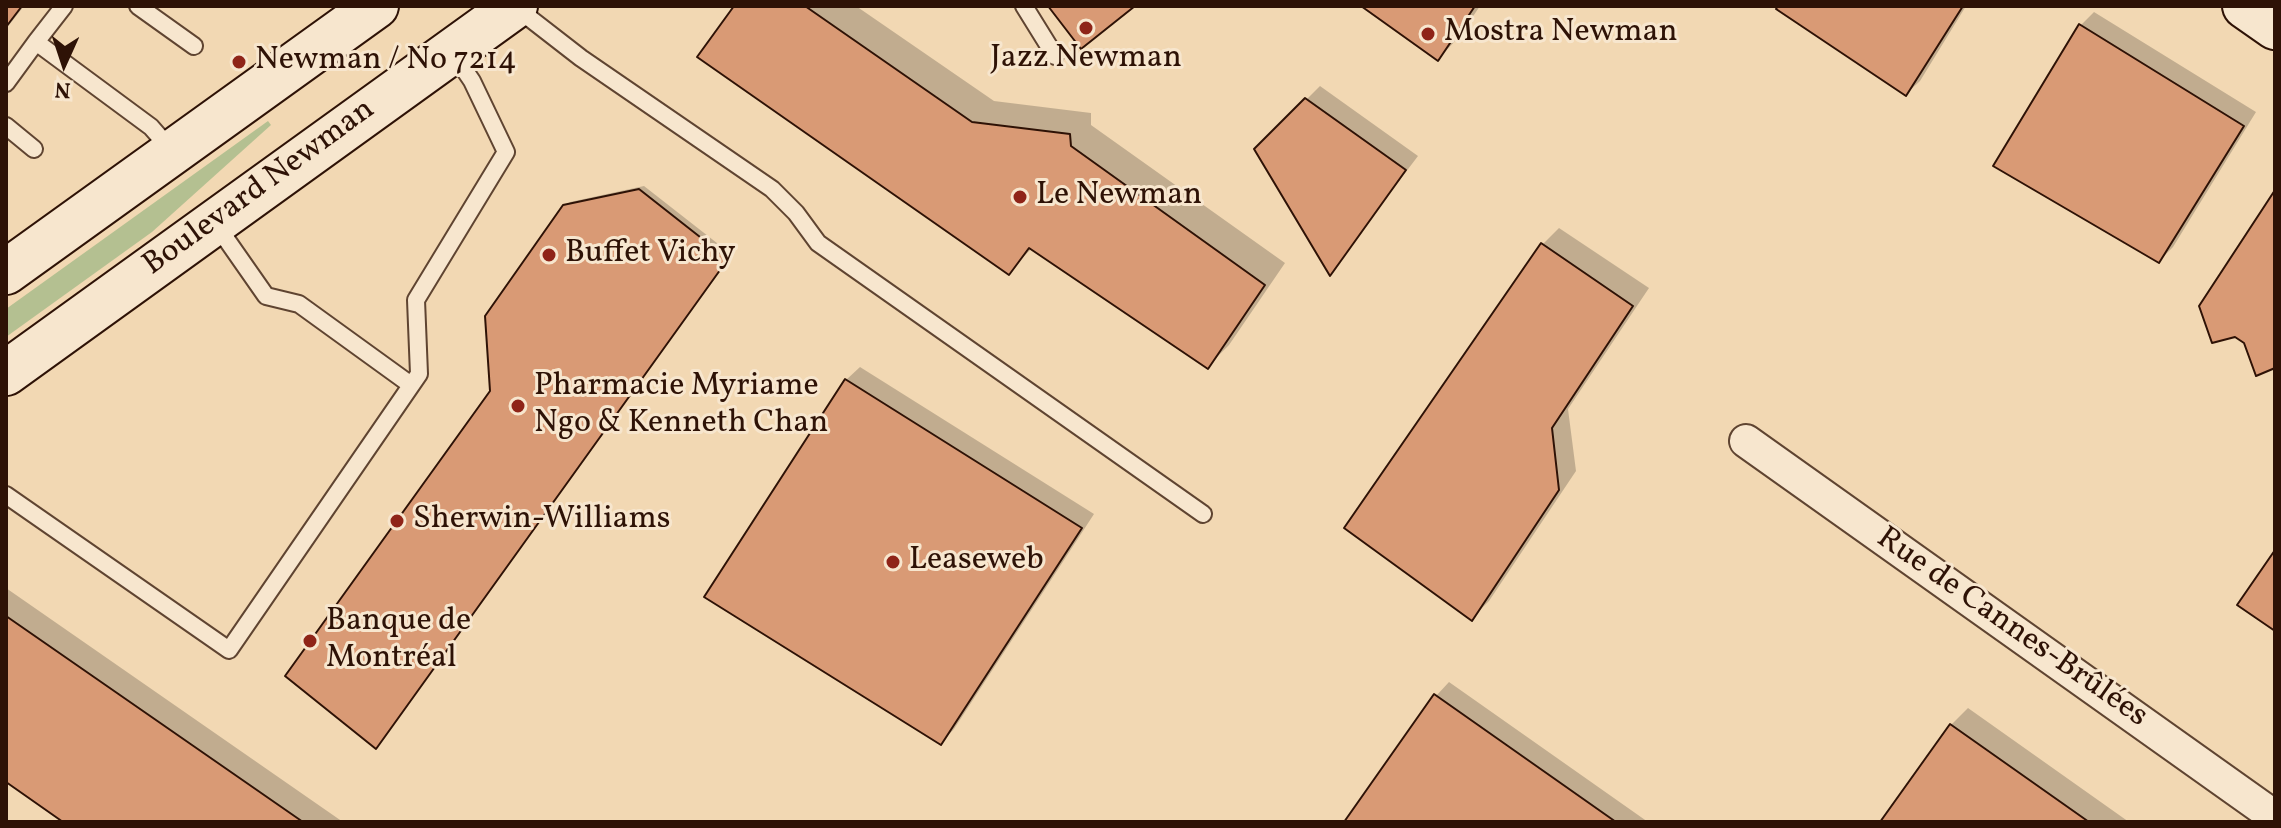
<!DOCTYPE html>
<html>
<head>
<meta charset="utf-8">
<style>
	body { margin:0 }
	#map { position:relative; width:2281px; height:828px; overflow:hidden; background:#f2d8b3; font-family:Vollkorn,serif }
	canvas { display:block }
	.frame { position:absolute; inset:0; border:8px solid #2e1206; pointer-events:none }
	.north { position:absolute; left:24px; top:24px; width:80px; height:80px; -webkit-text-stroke:6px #f7e6ce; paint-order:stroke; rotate:183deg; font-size:22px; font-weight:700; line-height:32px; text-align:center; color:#2e1206 }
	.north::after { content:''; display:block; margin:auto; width:28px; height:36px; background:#2e1206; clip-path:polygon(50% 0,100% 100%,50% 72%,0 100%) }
</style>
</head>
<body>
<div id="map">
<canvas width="2281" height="828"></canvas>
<div class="frame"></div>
<div class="north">N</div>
</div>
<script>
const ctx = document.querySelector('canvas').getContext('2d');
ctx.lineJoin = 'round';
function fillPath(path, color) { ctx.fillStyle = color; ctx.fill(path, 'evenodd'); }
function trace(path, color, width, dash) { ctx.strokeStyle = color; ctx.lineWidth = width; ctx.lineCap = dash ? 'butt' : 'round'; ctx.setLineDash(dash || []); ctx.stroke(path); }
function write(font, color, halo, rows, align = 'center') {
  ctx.font = font + ' Vollkorn,serif'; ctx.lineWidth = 6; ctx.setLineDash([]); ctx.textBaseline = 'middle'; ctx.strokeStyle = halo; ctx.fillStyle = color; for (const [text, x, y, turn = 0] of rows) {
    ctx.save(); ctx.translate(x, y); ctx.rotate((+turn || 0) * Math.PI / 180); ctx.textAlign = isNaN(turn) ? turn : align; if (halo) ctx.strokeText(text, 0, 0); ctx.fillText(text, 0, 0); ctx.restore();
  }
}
const green = new Path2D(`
	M268,121l3,4 -119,107 -146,105v-28z`);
const shadow = new Path2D(`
	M6,6h18l-18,23z
	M736,6h120l138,95 97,12v12l194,138 -56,82 -21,21 -176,-118 -23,24z
	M1365,6h115l-21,31 -21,22z
	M1780,6h186l-46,75 -14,13z
	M2094,12l162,100 -83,135 -14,14 -164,-95 86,-141z
	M1320,86l98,70 -88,116 -74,-122z
	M644,186l87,68 -351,488 112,-350 73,-185 5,-5z
	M1559,228l90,60 -81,121 8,62 -87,130 -17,17 70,-373z
	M860,367l234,147 -140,215 -13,14 -95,-363z
	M6,588l337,234h-277l-60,-43z
	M1449,682l199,140h-301l89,-126z
	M1968,708l161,114h-247l69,-97z`);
const building = new Path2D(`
	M6,6h16l-16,21z
	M734,6h71l167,116 98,12 1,12 194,139 -57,84 -179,-121 -20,27 -312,-218z
	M1048,6h87l-54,43z
	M1361,6h114l-37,55z
	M1778,6h185l-57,90 -130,-87z
	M2079,24l165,102 -85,137 -166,-97z
	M1305,98l101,72 -76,106 -76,-127z
	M639,189l89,70 -352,490 -91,-73 205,-285 -5,-75 78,-111z
	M2275,190v178l-19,8 -12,-33 -9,-6 -23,6 -13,-37z
	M1541,243l92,63 -81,122 7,62 -87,131 -128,-93z
	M845,379l237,149 -141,217 -237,-148z
	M2275,550v81l-38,-26z
	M6,616l297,206h-240l-57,-40z
	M1434,694l182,128h-272z
	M1950,724l139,98h-209z`);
const lane = new Path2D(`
	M138,6l56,40
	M514,6l67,52 191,131 24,24 22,30 385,271
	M1024,6l31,50
	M36,42l28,-36
	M6,83l30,-41 115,85 21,24
	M6,126l28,23
	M215,223l51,73 33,8 112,81
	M6,495l223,155 190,-276 -3,-74 90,-148 -34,-71 -19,-28`);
const street = new Path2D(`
	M1746,441l529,376`);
const secondary = new Path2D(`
	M2245,6l30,21
	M6,272l370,-266
	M6,373l509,-367`);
const markers = [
	[1086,28,8,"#8f2418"],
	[1428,34,8,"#8f2418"],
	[239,62,8,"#8f2418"],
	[1020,197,8,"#8f2418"],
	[549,255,8,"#8f2418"],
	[518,406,8,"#8f2418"],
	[397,521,8,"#8f2418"],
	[893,562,8,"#8f2418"],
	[310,641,8,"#8f2418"]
];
const poiNames = [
	["Mostra Newman",1444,34],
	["Jazz Newman",1086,60,"center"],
	["Newman / No 7214",255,62],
	["Le Newman",1036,197],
	["Buffet Vichy",565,255],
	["Pharmacie Myriame",534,388],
	["Ngo & Kenneth Chan",534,425],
	["Sherwin-Williams",413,521],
	["Leaseweb",909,562],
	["Banque de",326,623],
	["Montréal",326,660]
];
const streetNames = [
	["Boulevard Newman",260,189,-36],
	["Rue de Cannes-Brûlées",2011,629,35]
];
fillPath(green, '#b4c091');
fillPath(shadow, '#0003');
fillPath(building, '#d99a75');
trace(building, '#2e1206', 2);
trace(lane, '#5f4431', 20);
trace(street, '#5f4431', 36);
trace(secondary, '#2e1206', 48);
trace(lane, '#f7e6ce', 16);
trace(street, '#f7e6ce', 32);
trace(secondary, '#f7e6ce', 44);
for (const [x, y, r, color] of markers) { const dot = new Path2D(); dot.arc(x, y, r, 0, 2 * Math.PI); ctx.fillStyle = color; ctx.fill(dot); trace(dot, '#f7e6ce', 3); }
write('32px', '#2e1206', '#f7e6ce', poiNames, 'left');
write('32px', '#2e1206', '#f7e6ce', streetNames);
</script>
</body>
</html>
